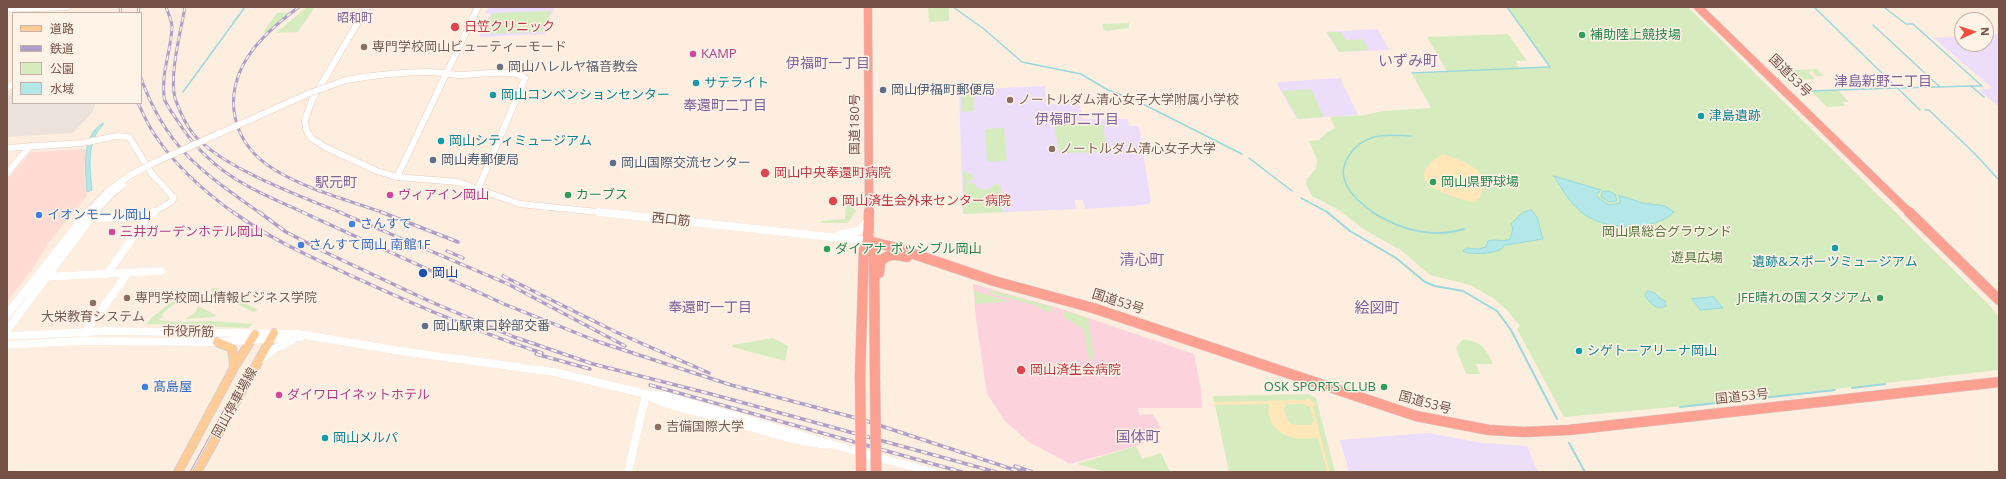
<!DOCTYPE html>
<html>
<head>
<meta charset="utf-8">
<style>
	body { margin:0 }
	#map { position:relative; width:2006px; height:479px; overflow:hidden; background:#feeee0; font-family:"Open Sans","Noto Sans JP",sans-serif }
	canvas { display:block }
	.frame { position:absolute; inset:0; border:8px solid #765146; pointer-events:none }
	.legend { position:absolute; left:12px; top:12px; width:130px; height:92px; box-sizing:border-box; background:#fff3e8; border:1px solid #c8b2a7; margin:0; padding:5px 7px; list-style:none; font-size:12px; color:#765146 }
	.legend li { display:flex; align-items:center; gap:8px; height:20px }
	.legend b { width:20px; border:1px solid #c8b2a7 }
	.north { position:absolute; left:1954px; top:12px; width:40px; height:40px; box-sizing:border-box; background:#fff3e8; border:1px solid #c8b2a7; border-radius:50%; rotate:87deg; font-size:11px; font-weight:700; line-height:16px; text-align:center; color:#765146 }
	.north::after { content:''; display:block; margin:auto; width:14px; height:18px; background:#f04e3d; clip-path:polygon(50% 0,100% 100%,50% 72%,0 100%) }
</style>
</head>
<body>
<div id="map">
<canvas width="2006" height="479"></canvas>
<div class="frame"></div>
<ul class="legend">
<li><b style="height:5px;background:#ffcb96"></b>道路</li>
<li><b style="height:5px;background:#af9fc7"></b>鉄道</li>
<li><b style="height:11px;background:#d6ecbe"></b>公園</li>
<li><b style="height:11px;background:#b4e7e8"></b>水域</li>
</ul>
<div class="north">N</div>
</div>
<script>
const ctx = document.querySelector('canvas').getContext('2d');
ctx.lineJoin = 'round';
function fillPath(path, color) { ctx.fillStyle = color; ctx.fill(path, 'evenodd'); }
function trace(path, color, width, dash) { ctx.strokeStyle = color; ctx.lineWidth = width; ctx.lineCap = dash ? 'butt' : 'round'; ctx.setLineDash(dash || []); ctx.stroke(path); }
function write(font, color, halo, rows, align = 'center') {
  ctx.font = font + ' "Open Sans","Noto Sans JP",sans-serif'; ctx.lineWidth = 3; ctx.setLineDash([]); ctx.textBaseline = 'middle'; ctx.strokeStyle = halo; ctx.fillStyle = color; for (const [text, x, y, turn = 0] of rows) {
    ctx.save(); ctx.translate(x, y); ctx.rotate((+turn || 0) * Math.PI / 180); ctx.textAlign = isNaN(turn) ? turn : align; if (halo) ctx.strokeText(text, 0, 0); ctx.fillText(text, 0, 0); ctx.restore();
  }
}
const commercial = new Path2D(`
	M86,149l-2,21 3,26 -38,46 -16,26 -26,34v-122l22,-26 3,-2z`);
const industrial = new Path2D(`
	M13,90v13h83l-4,10 -19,20 -66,4v-40z`);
const education = new Path2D(`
	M489,7h66l-6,13 -3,14 -67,3 12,-23 -6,-1z
	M1378,29l11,21 -50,2 -13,-20z
	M1999,34v73l-20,-17 13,-2 -58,-50 28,-2v8h24v-9z
	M1340,78l18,37 -61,4 -20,-35 3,-2z
	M1045,86l1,18h33l4,15h44l2,7h10l12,76 -3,2 -15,2 -48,3 -2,-9h-8l1,9 -113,5 -4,-124z
	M1428,433l55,10 44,3 11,26h-189l-9,-32z`);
const medical = new Path2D(`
	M973,284l92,26 129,44 7,36 1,18h-64l1,7 14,-1 8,14 -10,3v5l-9,8 -72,20 -41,-22 -24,-21 -18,-27 -11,-74z`);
const green = new Path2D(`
	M307,7h8l-17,25 -22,1z
	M928,7h21v14l-20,1z
	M1507,7h181l301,298 10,12v53l-303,35 -132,12 -47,-88 3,-3 -14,-17 -13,-11 -23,-13 -40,-10 -28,-24 -39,-22 -24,-19 -27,-14 -6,-12 1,-5 9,-11 1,-8 -8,-19 10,-1 6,-6 10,-6 -5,-11 35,-2 18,-4 48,-3 -19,-34 138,-7z
	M551,11l-8,21 -61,2 11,-21z
	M290,12l-23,21 -4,-1 14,-19z
	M1129,23v5l-22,3 -3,-1 -2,-6z
	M1327,32h14l5,8 17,-1 6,11 -30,2z
	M1508,34l19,27h-11l3,7 -72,3 -20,-34z
	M1817,69l7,7h-8l-4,-5 -4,1 7,7 -16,1 -9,-10z
	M1311,89l13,28 -26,2 -16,-28z
	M1838,90l11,12h-7l3,4 -18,1 -16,-16z
	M962,93h11l1,18 -12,1z
	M1077,121v4h26l4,27 -48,1 -5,-31z
	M1004,128l3,33 -20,1 -2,-33z
	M963,171h2l9,5v2l-8,5h7l7,6h9l6,-5h3l3,3 2,25 -40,2z
	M846,204h5l5,7 -8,12h-27v-2l24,-2z
	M212,288h4l42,22 -5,2 -42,-21z
	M991,290l62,17 -3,6 -15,-8 -46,-12z
	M974,291l35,10 -33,3z
	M174,300l4,1 -16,13 1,2 -4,4 18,2 37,-1 39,3 -5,4 -101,-4 4,-6z
	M198,306l18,9 -1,2 -30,2 10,-6z
	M1065,311l23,7 6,40 -4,4 -7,-33 -19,-12z
	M773,338l15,8 -3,15 -53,-14v-2z
	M1463,339c20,4 22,8 30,25h-17l4,10h-14l-10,-26z
	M1308,394l8,4 19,74h-106l-16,-76z
	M1136,446l6,13 19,-6 9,19h-64l-29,-8z`);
const sand = new Path2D(`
	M1442,154c13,4 46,14 43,33l-2,-1 -2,4 2,1 -4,4 2,1 -7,7c-11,-4 -61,-15 -48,-34 3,-6 11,-11 16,-15z
	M1308,398l7,6 -2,3 17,65h-3l-9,-35c-22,7 -55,-5 -49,-33l-55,1v-3l89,-2zM1286,404h18l6,3 4,15 -4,3c-19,0 -22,2 -26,-17z`);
const water = new Path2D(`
	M103,123v2c-17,15 -13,45 -11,65l-5,2c-1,-22 -7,-56 16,-69z
	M1554,176l47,14 -4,4v3l12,8 11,-2v-5l-2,-3 25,8 22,3 9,6c-21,20 -67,19 -90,2 -13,-9 -22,-25 -30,-38z
	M1609,191l6,3 2,7 -8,1 -8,-5 1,-5z
	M1531,210l6,7 6,22 -38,6c-2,1 -2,3 -4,4 -6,5 -34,6 -38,2l3,-3 13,1 7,-2 2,-6c7,-3 14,2 22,-2l3,-10 -2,-5 11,-11z
	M1648,291l7,2 4,5 6,3 1,5c-9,5 -17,-3 -21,-11z
	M1714,297l9,11 -23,2 -8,-11z`);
const streamFar1 = new Path2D(`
	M953,7l31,22 38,33 59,12 27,16 27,10 107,54
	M1814,7l106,103
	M1885,8l21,16h7l69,62h-11
	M1873,25l67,62
	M1412,73l138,-6 -43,-60
	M1901,88l70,-2 13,11
	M1810,91l86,-3
	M183,92l62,-85
	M1925,110h4l45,43 25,27
	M1249,158l43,33
	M1301,198l28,15
	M1374,213c-20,-14 -42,-34 -24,-59 6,-9 14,-14 24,-17 12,-3 25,-2 37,-1`);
const stream = new Path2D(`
	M1327,212l23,19 46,27 29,24 10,4 28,5 34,20 14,19 46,89
	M1372,212c29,18 59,27 92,17
	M1852,388l33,-4
	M1680,407l155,-17
	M1569,443l16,29`);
const secondaryFar1 = new Path2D(`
	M367,7l-55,93 -7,20 1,9 5,9 16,10 50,23 20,6 61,5 62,22 88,9
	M7,9l60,-2
	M346,80c28,-5 57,-8 85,-8 10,0 19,3 28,3 15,0 56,-7 66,3l-47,111
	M7,89l6,-6
	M7,148l75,-5 35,-7 12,1 23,37 22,24 -3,4 -19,11
	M7,173l23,-27
	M397,177l81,-170
	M87,213l20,-21
	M94,213l19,-20`);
const secondary = new Path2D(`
	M598,212l270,29
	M99,218l49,-2
	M840,234l18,-3 12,-12
	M107,274l41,-58 6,-4
	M44,277l117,-6
	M7,315l81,-103
	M7,330l88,-118
	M84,334l44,-61
	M7,336l99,-5 193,3 108,18 147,20 92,22 21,2 188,55
	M7,345l72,-4 138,1 84,-5
	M261,359l13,-10 17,-8
	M649,396l14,7 129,36 34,6
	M857,452l76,20
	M628,472l18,-78`);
const primary = new Path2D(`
	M217,342l15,6 2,18
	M178,472l57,-106 20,-32
	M197,472l77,-139`);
const highwayFar1 = new Path2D(`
	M868,7l1,206
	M1698,7l212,206`);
const highway = new Path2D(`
	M1909,212l90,88
	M868,241l25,6 101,34 99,27 323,108 73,14 35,2 45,-2 430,-48
	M868,241l6,11 1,130
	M879,273l1,-11c8,-9 16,-8 27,-5
	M860,376l4,-126 4,-9 1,-29
	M861,459v13
	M876,463v9`);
const tram = new Path2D(`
	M190,472l57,-104`);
const railFar1 = new Path2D(`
	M120,7l1,6
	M166,7c2,6 6,14 6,20 -1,24 -11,46 -8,70 1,7 9,17 13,23 33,53 74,69 128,93
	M185,7c-4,23 -16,69 -10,91 3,9 9,22 14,30 22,36 113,69 153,85
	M299,7c-19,14 -37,29 -50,48 -28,42 -17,89 26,115 33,20 73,30 109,43
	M138,13l1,-6
	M141,78c25,70 61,94 119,135
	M138,103c6,12 11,25 19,35 21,31 48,54 77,75`);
const rail = new Path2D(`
	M233,212c37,27 80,46 121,65 61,28 123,55 188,76
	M259,212l27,20 41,21 102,48 85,36 79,27 118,30 285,78
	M302,212l202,92 95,38 132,43 129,34 161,53
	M339,212l169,72 117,62
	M381,212l77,30
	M447,251l16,7
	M503,276l113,56 93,41
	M536,354l54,15
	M650,385l312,87
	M1015,466l17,6`);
const secondaryBridge = new Path2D(`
	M107,192l22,-16 24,-13 157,-70 36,-13
	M113,193l10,-8`);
const highwayBridge = new Path2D(`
	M860,376l1,83
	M875,382l1,81`);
const markers = [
	[455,27,5,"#e0444e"],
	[1582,35,4,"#2e9e5b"],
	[364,47,4,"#8d6e63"],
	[693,54,4,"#d1479c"],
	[500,67,4,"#6b7280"],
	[696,83,4,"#0f9aa8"],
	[883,90,4,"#5c6f8a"],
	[493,95,4,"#0f9aa8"],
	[1010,100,4,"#8d6e63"],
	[1701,116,4,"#0f9aa8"],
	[441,141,4,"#0f9aa8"],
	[1052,149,4,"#8d6e63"],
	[433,160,4,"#5c6f8a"],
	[613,163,4,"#5c6f8a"],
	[765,173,5,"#e0444e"],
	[1433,182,4,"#2e9e5b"],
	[390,195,4,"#d1479c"],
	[568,195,4,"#2e9e5b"],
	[833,201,5,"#e0444e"],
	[39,215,4,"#3f7fe0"],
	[352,224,4,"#3f7fe0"],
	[112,232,4,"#d1479c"],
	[301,245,4,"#3f7fe0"],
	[1835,248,4,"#0f9aa8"],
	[827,249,4,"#2e9e5b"],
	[423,273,5,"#1a4fb4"],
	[127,298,4,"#8d6e63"],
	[1880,298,4,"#2e9e5b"],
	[93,303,4,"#8d6e63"],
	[425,326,4,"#5c6f8a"],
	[1579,351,4,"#0f9aa8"],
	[1021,370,5,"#e0444e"],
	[145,387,4,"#3f7fe0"],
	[1384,387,4,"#2e9e5b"],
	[279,395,4,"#d1479c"],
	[658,427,4,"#8d6e63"],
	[325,438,4,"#0f9aa8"]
];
const farNeighbourhoodnames = [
	["昭和町",355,19]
];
const healthNames = [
	["日笠クリニック",464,27],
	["岡山中央奉還町病院",774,173],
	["岡山済生会外来センター病院",842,201],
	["岡山済生会病院",1030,370]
];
const leisureNames = [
	["補助陸上競技場",1590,35],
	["岡山県野球場",1441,182],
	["カーブス",576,195],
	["ダイアナ ポッシブル岡山",835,249],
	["JFE晴れの国スタジアム",1872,298,"right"],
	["OSK SPORTS CLUB",1376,387,"right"]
];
const educationNames = [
	["専門学校岡山ビューティーモード",372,47],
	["ノートルダム清心女子大学附属小学校",1018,100],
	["ノートルダム清心女子大学",1060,149],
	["専門学校岡山情報ビジネス学院",135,298],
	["大栄教育システム",93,317,"center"],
	["吉備国際大学",666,427]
];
const hotelNames = [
	["KAMP",701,54],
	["ヴィアイン岡山",398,195],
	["三井ガーデンホテル岡山",120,232],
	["ダイワロイネットホテル",287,395]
];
const worshipNames = [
	["岡山ハレルヤ福音教会",508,67]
];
const streetNames = [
	["国道53号",1790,76,45],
	["国道180号",855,124,-90],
	["西口筋",671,220,6],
	["国道53号",1118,302,18],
	["市役所筋",188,332,1],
	["国道53号",1742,397,-6],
	["岡山停車場線",235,403,-61],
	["国道53号",1425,403,15]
];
const cultureNames = [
	["サテライト",704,83],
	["岡山コンベンションセンター",501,95],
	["津島遺跡",1709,116],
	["岡山シティミュージアム",449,141],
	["遺跡&スポーツミュージアム",1835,262,"center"],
	["シゲトーアリーナ岡山",1587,351],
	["岡山メルパ",333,438]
];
const serviceNames = [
	["岡山伊福町郵便局",891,90],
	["岡山寿郵便局",441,160],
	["岡山国際交流センター",621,163],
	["岡山駅東口幹部交番",433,326]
];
const shopNames = [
	["イオンモール岡山",47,215],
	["さんすて",360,224],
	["さんすて岡山 南館1F",309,245],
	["髙島屋",153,387]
];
const parkNames = [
	["岡山県総合グラウンド",1667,232],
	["遊具広場",1697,258]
];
const transitNames = [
	["岡山",432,273]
];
const neighbourhoodNames = [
	["伊福町一丁目",828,64],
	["津島新野二丁目",1883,82],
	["奉還町二丁目",725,106],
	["伊福町二丁目",1077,120],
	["駅元町",336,183],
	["奉還町一丁目",710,308]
];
const quarterNames = [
	["いずみ町",1408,62],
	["清心町",1142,261],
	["絵図町",1377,309],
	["国体町",1138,438]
];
fillPath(commercial, '#ffdbd3');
fillPath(industrial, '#ece2dc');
fillPath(education, '#ecddfa');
fillPath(medical, '#fcd3dd');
fillPath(green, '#d6ecbe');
fillPath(sand, '#ffe7b9');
fillPath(water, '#b4e7e8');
trace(water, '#99d9db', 1);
trace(streamFar1, '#99d9db', 1.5);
trace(stream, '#99d9db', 2);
trace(secondaryFar1, '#eacbbb', 7);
trace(secondary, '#eacbbb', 8);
trace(primary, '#d9cecb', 10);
trace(highwayFar1, '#d9cecb', 9);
trace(highway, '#d9cecb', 11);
trace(secondaryFar1, '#fff', 6);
trace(secondary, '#fff', 8);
trace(primary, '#ffcb96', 8);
trace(highwayFar1, '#fca192', 8);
trace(highway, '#fca192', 10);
trace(tram, '#af9fc7', 1);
trace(railFar1, '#af9fc7', 3);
trace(rail, '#af9fc7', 3.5);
trace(railFar1, '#fff3e8', 1.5, [5]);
trace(rail, '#fff3e8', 2, [6]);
trace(secondaryBridge, '#eacbbb', 7, []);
trace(highwayBridge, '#d9cecb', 11, []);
trace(secondaryBridge, '#fff', 6);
trace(highwayBridge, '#fca192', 10);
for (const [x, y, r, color] of markers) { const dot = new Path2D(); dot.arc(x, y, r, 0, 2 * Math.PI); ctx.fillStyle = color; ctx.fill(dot); trace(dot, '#fff3e8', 1.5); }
write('12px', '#80619a', '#fff3e8', farNeighbourhoodnames);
write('13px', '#be3a42', '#fff3e8', healthNames, 'left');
write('13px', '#27864d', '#fff3e8', leisureNames, 'left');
write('13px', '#785e54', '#fff3e8', educationNames, 'left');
write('13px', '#b23c85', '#fff3e8', hotelNames, 'left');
write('13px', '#5b616d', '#fff3e8', worshipNames, 'left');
write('13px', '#765146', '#fff3e8', streetNames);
write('13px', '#0d838f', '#fff3e8', cultureNames, 'left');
write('13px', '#4e5e75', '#fff3e8', serviceNames, 'left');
write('13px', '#366cbe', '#fff3e8', shopNames, 'left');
write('13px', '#54773b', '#fff3e8', parkNames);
write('13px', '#164399', '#fff3e8', transitNames, 'left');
write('14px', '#80619a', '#fff3e8', neighbourhoodNames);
write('15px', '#80619a', '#fff3e8', quarterNames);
</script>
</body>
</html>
